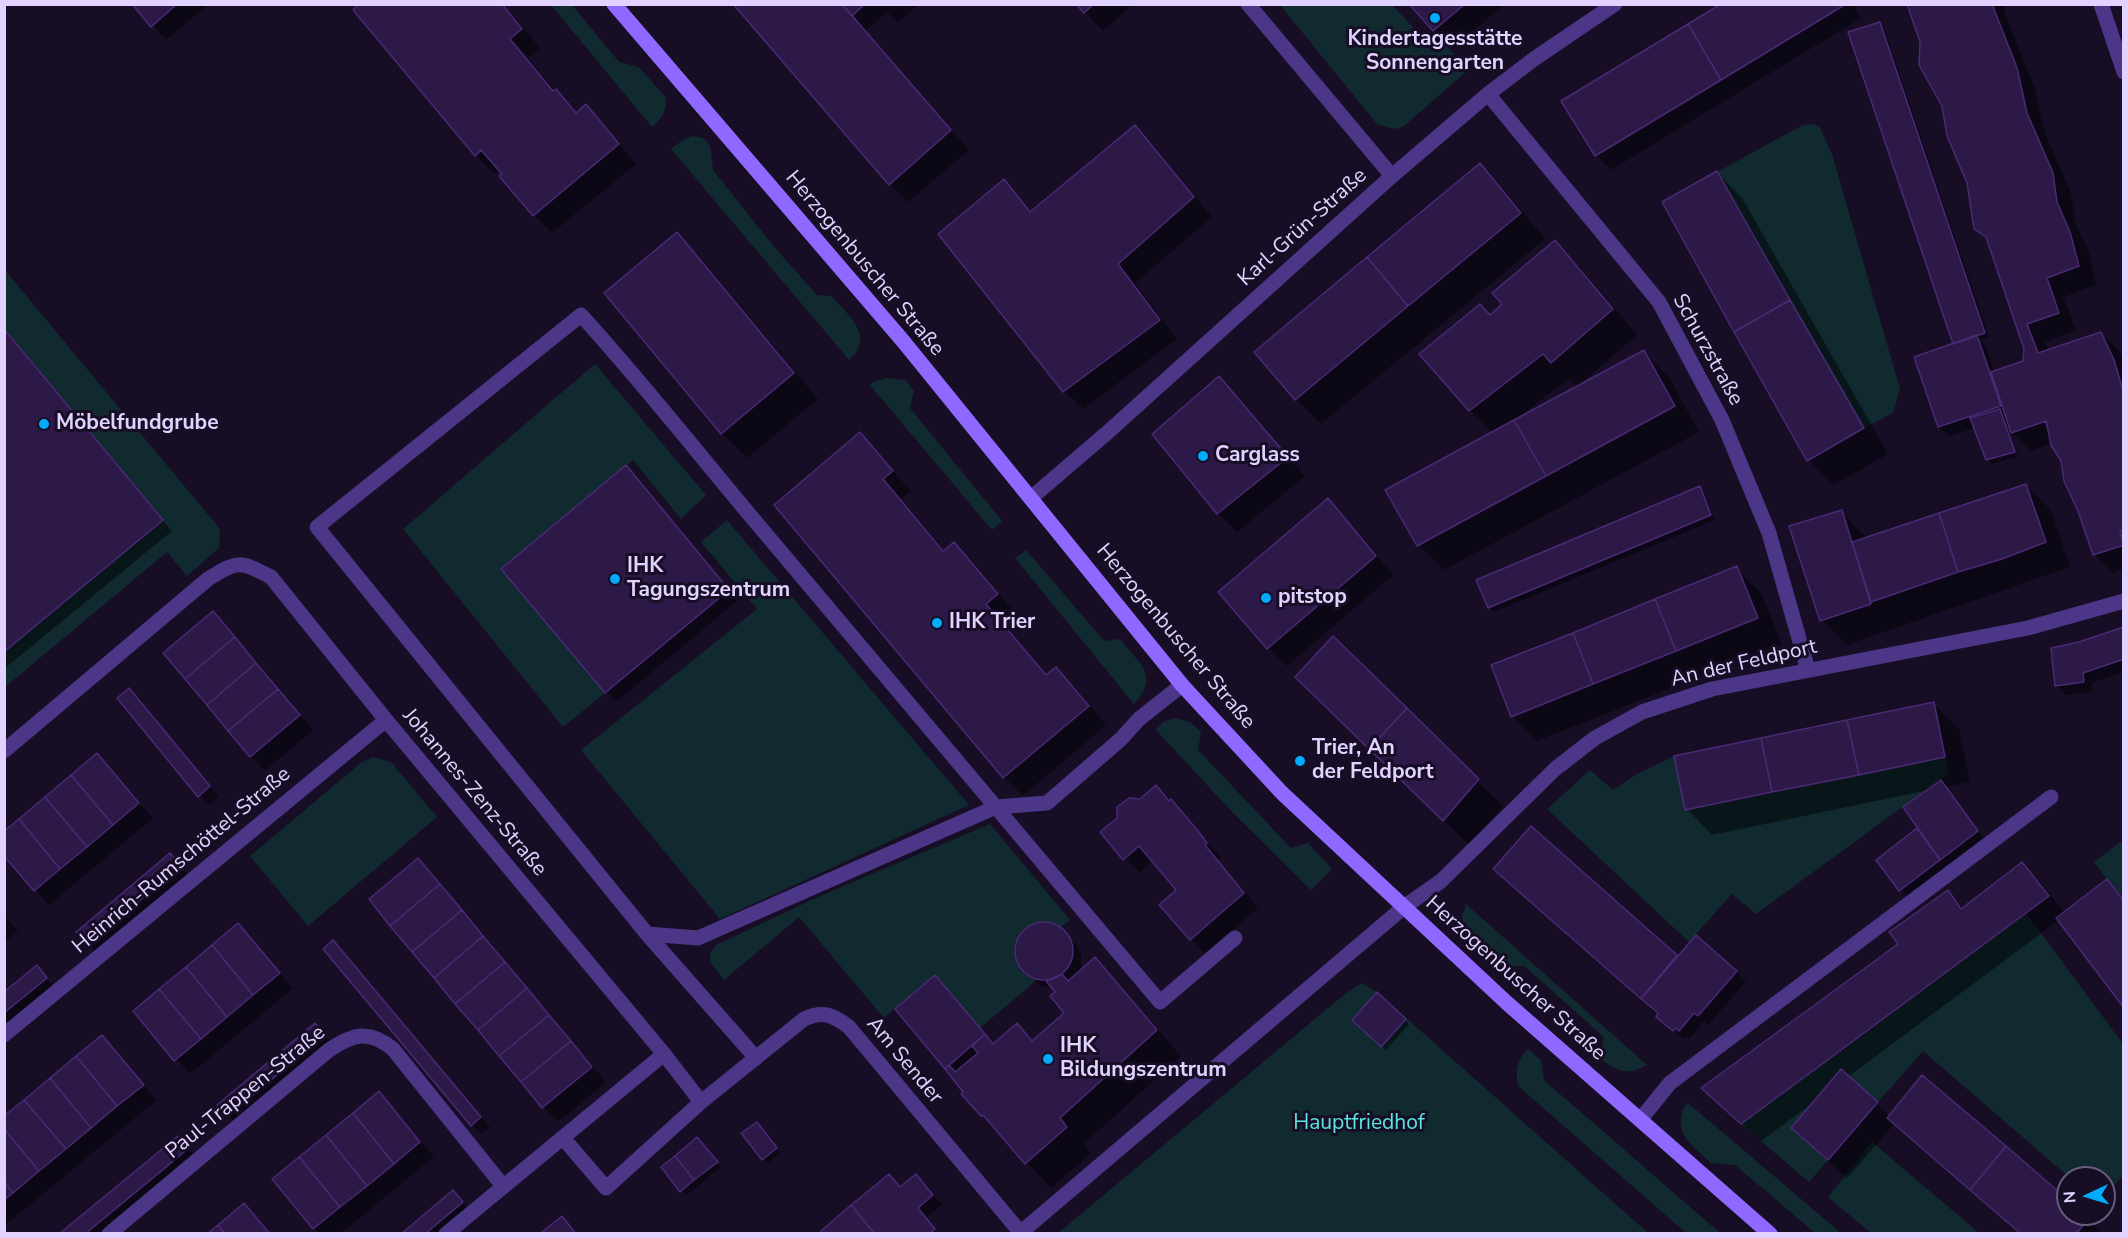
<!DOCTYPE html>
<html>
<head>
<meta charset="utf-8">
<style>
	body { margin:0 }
	#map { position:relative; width:2128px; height:1238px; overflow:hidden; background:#170e26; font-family:"Nunito Sans",sans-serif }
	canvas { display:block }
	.frame { position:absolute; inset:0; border:6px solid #e2d2ff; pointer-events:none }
	.north { position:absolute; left:2056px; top:1166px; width:60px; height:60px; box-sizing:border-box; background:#170e26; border:2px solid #685c7d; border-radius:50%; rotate:266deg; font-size:16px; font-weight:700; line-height:24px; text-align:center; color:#e2d2ff }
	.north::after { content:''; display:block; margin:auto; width:21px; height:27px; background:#00aafd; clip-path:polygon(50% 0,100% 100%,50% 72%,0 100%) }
</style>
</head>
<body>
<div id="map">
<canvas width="2128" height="1238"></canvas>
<div class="frame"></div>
<div class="north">N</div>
</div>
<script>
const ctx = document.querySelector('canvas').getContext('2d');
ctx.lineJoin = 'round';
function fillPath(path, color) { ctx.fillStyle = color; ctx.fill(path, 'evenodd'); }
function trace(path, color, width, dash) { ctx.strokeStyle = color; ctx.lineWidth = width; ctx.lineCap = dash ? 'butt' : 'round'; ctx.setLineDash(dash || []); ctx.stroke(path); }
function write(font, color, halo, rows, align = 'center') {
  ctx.font = font + ' "Nunito Sans",sans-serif'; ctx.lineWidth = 6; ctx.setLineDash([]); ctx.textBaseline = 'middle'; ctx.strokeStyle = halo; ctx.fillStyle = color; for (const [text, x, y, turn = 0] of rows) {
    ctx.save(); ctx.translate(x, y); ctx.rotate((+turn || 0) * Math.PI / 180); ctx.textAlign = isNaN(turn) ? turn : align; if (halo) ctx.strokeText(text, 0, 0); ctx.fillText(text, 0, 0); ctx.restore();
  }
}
const green = new Path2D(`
	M551,5h21l47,57 20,5 27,31c0,14 -4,21 -14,29z
	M1280,5h112l41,43 10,-7 24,30 -64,56 -9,2 -17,-5z
	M1811,124l8,2 13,28 68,235 -7,24 -29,15 -147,-256 84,-46z
	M692,136l11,2 7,8 3,24 62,78 42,47 15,1c17,21 44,40 17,64l-178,-211 12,-9z
	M4,269l216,260 -1,19 -32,28 -20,-24 -162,135v-35l158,-132 -158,-191z
	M595,364l111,131 -25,24 -48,-59 -131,109 103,124 -42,34 -160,-198z
	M887,378l18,2 9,11 -4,17 92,113 -10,9 -122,-145 5,-4z
	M727,520l242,285 -249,114 -139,-169 176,-141 -56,-67z
	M1026,550l78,91 16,-2c19,25 41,36 14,65l-119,-146z
	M1175,718l15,4 11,10 -3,18 93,98 17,-5 24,26 -21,21 -79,-78 -76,-82 7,-8z
	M1674,756l12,54 259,-53 4,16 -193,141 -24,-20 -43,48 -142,-133 43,-39 23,20 22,-15z
	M373,757l18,5 46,55 -129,109 -58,-70 112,-94z
	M990,824l80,96 -9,7c-42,-21 -67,36 -24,53l-57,48 -45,-53 -51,43 -85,-101 -75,63 -14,-18v-9l6,-8 104,-49z
	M2123,840v61l-29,-39z
	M1466,904l181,161c-21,12 -31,5 -48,-7l5,-21 -80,-71 -21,1 -39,-39 -2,-11z
	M2026,913l97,131v131l-19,23v-20h-34l-147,-127 -45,51 -38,-33 -49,58 37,33 -19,22 -68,-58z
	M1362,983l15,9 271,241 -591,1 289,-241z
	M1528,1049l13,11 3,20 176,153h-34l-168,-147c-3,-16 -1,-26 10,-37z
	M1688,1103l153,130h-26l-80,-68 -24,-2c-8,-8 -22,-18 -27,-28 -5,-10 -4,-25 4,-32z
	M1872,1142l107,91h-108l-43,-36z`);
const shadow = new Path2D(`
	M134,4h75l-43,36z
	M361,4h142l37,44 -12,10 27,33 22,22 9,-7 18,19 32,39 -84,69 -18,-18 -35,-46 -5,5 -18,-19z
	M735,4h184l-21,19 -11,-11 -21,19 103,119 -61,52 -18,-18z
	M1078,4h55l-30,27z
	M1411,4h94l-52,44z
	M1723,4h130l8,14 -250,152 -15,-15 -33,-54z
	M1909,4h95l1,10 30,74 10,45 26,60 4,29 14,30 7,33 -32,12 12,34 -31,11 3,9 53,-18 19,19 4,9v208l-11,4 -19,-19 -32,-94 -10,-17 -21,8 -23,-23 10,29 -26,7 -5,-5 -12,-31 -26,8 -10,-9 -23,-69 38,-13 -74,-321 4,4 105,309 -9,3 6,7 9,25 30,-10v-13l-35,-106 -15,-15 -6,-46z
	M1135,127l19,19 58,71 -77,66 42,56 -94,70 -19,-18 -61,-210 29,31z
	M1480,165l25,25 40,49 -224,185 -25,-25 -40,-47z
	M1717,173l25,25 146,256 -54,31 -25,-25 -145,-257z
	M676,234l25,25 117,140 -71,59 -25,-25z
	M1555,242l25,25 57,68 -59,51 66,-34 25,25 30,55 -255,138 -25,-25 -32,-54 106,-57 -23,-24 20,-94 14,-12zM1569,379l9,9 -62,31z
	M4,329l168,202 -168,138z
	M1219,378l19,19 67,79 -68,56 -19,-19 -64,-79z
	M860,434l51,57 -10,8 44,52 9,-7 19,18 42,51 -11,10 44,53 8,-7 19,18 31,38 -83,71 -19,-19 -228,-272z
	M635,477l102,124 -121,101 -112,-133z
	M2026,485l25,25 19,57 -223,78 -25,-25 19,-108 26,26z
	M1700,488l4,5 11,27 -221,92 -5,-5z
	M1328,500l18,19 47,56 -106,91 -19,-19z
	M1736,568l25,25 21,51 -245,97 -25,-25z
	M213,613l14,14 86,103 -48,41 -14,-15z
	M2124,629v43l-32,11 1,9 -27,3 -10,-10 23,-41z
	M1333,638l170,168 -34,39 -147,-143z
	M119,698l19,1 81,98 -10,8z
	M1934,704l25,25 11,53 -24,5 40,55 -76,57 -32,-39 41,-32 10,-38 -217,45 -25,-26z
	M97,755l56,63 -104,87 -45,-51z
	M1155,787l31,29 35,42 -3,2 40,48 -53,45 -14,-14 -13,-49 -25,-30 -14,13 -37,-41z
	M1531,828l147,130 58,14 10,9 -38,44 -4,-3 -15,17 -2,-2 -3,2 -163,-145 -25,-25z
	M418,860l14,14 174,208 -48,40 -14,-15 -173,-208z
	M179,864l10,12 -92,78 -9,-10z
	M2022,864l19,19 24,30 42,-32 17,16v108l-65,-85 -211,157 42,40 178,85v12h14l21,20h-83l-126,-110 -47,54 -54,-50 18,-24 -50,37 -58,-53 197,-144 47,-52 17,17z
	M4,915l14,16 -14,11z
	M1043,923l17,5 17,18 4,8v18l14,-12 25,25 61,71 -97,88 7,9 -40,35 -69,-73 -36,-47 -1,-81 49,58 23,-20 17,17 33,-28 -12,-25 -15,-3 -21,-22 -3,-19 3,-8 6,-7 9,-5z
	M238,925l55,63 -103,86 -55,-63z
	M333,942l157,185 -9,7 -9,-9z
	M36,967l19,21 -51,42v-36z
	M1377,995l32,29 -23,26 -32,-30z
	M324,1034l10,11 -96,81 -19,-21z
	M102,1037l55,63 -153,126v-108z
	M379,1093l15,15 40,49 -94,77h-21l-45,-55z
	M761,1128l19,25 -12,10 -5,-4z
	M702,1143l19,24 -35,29 -23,-28z
	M187,1148l10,11 -91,75h-44z
	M889,1176l12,12 15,-12 9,9 17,20 -16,13 13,16h-119z
	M462,1201l9,11 -26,22h-42z`);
const building = new Path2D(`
	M132,4h45l-26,23z
	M502,4l20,25 -12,10 43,52 3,-2 20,24 10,-9 33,40 -86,72 -34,-40 3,-2 -21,-24 -6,6 -122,-146 6,-6z
	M733,4h109l109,126 -62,55z
	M842,4h23l-13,12z
	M1076,4h18l-10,9z
	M1409,4h56l-32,27z
	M1721,4h125l-125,76 -33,-56z
	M1907,4h85l25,64 10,45 26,60 4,29 13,30 9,34 -32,12 12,35 -32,11 11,29 63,-21 13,28 10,34v136l-4,1 4,14 -31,10 -15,-44 -14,-30 -3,-20 -10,-16 -5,-24 -35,12 -20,-61 32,-11 1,-12 -38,-112 -12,-8 -7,-46 -20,-47 -5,-30 -23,-41 1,-23z
	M1880,22l105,311 -32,11 -105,-312z
	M1688,24l33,56 -126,76 -34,-55z
	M1135,125l59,72 -76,67 42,56 -97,72 -125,-158 66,-55 26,33z
	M1480,163l41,50 -113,93 -41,-49z
	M1717,171l73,129 -56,32 -72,-130z
	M677,232l117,141 -73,61 -117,-141z
	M1555,240l58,69 -62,54 -8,-9 -74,57 -50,-57 61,-50 10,11 12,-11 -10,-11z
	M1367,257l41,49 -113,94 -41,-48z
	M1790,300l74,128 -57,33 -73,-129z
	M4,329l159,191 -159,132z
	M1977,335l24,71 -63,21 -24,-70z
	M1644,350l31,56 -129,70 -32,-56z
	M1219,376l69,81 -71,57 -65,-80z
	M2000,409l15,43 -29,8 -16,-42z
	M1514,420l32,56 -129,70 -32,-56z
	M860,432l33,39 -10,8 60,72 11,-9 44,52 -12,10 60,71 10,-8 33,39 -86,72 -229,-273z
	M626,465l103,125 -124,103 -104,-124z
	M2026,484l20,58 -44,17 -44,13 -19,-59z
	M1700,486l11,29 -223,93 -12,-28z
	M1328,498l48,58 -109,93 -49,-57z
	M1842,510l29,94 -51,17 -31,-95z
	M1939,513l19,59 -87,30 -19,-60z
	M1737,566l21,52 -82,33 -21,-52z
	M1655,599l21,52 -83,33 -20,-51z
	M213,611l22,26 -50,42 -22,-26z
	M2124,627v32l-41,14 1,9 -29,4 -4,-38 28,-6z
	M1573,633l20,51 -82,33 -20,-52z
	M1333,636l74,72 -38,41 -74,-72z
	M235,637l21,26 -49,42 -22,-26z
	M256,663l22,26 -50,42 -21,-26z
	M129,688l81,98 -12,11 -81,-99z
	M278,689l22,26 -50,42 -22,-26z
	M1934,702l11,55 -86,18 -12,-55z
	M1407,708l72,71 -36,42 -74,-72z
	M1847,720l12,55 -87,17 -11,-54z
	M1761,738l11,54 -87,18 -11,-54z
	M97,753l42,50 -26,22 -42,-50z
	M71,775l42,50 -26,22 -42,-50z
	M1941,780l37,51 -38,29 -37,-53z
	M1156,785l13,16 2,-2 27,32 9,12 -2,2 39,48 -54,47 -31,-35 17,-15 -37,-44 -16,14 -23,-28 17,-14v-11l12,-9 11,1z
	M45,797l42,50 -27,22 -41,-50z
	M19,819l41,50 -26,22 -30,-35v-25z
	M1531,826l146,129 -36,44 -148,-130z
	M1917,828l23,32 -41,31 -23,-31z
	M170,853l11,13 -94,79 -11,-13z
	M418,858l22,26 -50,42 -21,-27z
	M2022,862l27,34 -308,228 -40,-36 197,-144 -9,-12 59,-42 13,19z
	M2107,879l17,22v107l-68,-90z
	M440,884l22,26 -50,42 -22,-26z
	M462,910l21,26 -49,42 -22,-26z
	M1015 951a29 29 0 1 1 58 0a29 29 0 1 1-58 0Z
	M238,923l42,50 -27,22 -41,-50z
	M1696,935l41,36 -39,45 -4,-3 -15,18 -3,-3 -3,3 -17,-14 2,-4 -17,-14z
	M483,936l22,26 -50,42 -21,-26z
	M333,940l148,177 -10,9 -148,-177z
	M212,945l41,50 -26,22 -41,-50z
	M1095,957l62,73 -97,88 7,9 -42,37 -42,-49 -2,1 -20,-22 2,-2 -18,-23 4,-4 6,7 23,-19 -6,-7 13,-12 8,10 24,-21 15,18 32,-28 -14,-17 5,-4 -9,-11 16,-7 6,7z
	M505,962l22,26 -49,42 -23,-26z
	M37,965l10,13 -43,35v-21z
	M186,967l41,50 -26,22 -42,-50z
	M935,975l50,59 -40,35 -50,-60z
	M527,988l22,27 -50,41 -21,-26z
	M159,989l42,50 -27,22 -41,-50z
	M1377,992l29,27 -25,28 -29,-27z
	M549,1015l22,26 -50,41 -22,-26z
	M315,1023l10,12 -98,82 -10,-12z
	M102,1035l42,50 -27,21 -41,-50z
	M571,1041l21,26 -50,41 -21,-26z
	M76,1056l41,50 -26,22 -41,-50z
	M1841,1069l37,33 -50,58 -37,-32z
	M1922,1075l84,71 -36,44 -83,-72z
	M50,1078l41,50 -25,21 -42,-49z
	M379,1091l41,51 -26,22 -41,-51z
	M24,1100l42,49 -27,22 -35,-42v-13z
	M353,1113l41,51 -27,22 -41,-51z
	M757,1122l20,26 -15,12 -21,-27z
	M4,1129l35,42 -26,22 -9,-11z
	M326,1135l41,51 -27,21 -41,-50z
	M178,1136l10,13 -103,85h-26z
	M697,1137l21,25 -24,18 -19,-24z
	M2006,1146l62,54v14h17l4,4 -13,16h-55l-51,-44z
	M675,1156l19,24 -14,12 -19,-25z
	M299,1157l41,50 -27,22 -41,-50z
	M889,1174l11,13 16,-13 17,21 -15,13 17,21 -5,5h-55l-24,-29z
	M4,1182l9,11 -9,7z
	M453,1190l10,12 -38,32h-24z
	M244,1203l26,31h-45l-7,-9z
	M851,1205l24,29h-51l-3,-3z
	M562,1216l14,18h-36l1,-1z
	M218,1225l7,9h-18z`);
const lane = new Path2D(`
	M1182,685l-43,34 -18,20 -74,64 -51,4 -298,131 -51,-4 -330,-407 264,-212c62,68 119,141 179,212 133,158 267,317 400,475l75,-64
	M647,934l109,124
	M1640,1120l30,-37 381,-286`);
const street = new Path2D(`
	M1248,4l144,172
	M2101,4l23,68
	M1488,94l171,208 63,118 47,113 39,137
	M1031,498l77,-66 284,-256 96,-82 46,-35 81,-55
	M4,751l204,-172c30,-19 32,-18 63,-2l115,143 278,334
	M4,1035l382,-315
	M563,1138l43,50 95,-86
	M109,1234l220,-184c24,-16 40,-21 64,-1l110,137
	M446,1234l218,-180 37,48 103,-83c19,-9 29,-4 45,8l171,205
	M1019,1234l385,-327 37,-26 114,-112 40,-31 47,-26 70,-23 316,-61 96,-27`);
const secondary = new Path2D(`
	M614,4l289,337 279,344 100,108 225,210 263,231`);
const markers = [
	[1435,18,6,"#00aafd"],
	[44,424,6,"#00aafd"],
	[1203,456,6,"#00aafd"],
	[615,579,6,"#00aafd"],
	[1266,598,6,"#00aafd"],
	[937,623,6,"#00aafd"],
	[1300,761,6,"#00aafd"],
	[1048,1059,6,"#00aafd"]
];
const poiNames = [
	["Kindertagesstätte",1435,40,"center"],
	["Sonnengarten",1435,64,"center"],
	["Möbelfundgrube",56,424],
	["Carglass",1215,456],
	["IHK",627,567],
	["Tagungszentrum",627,591],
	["pitstop",1278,598],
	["IHK Trier",949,623],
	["Trier, An",1312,749],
	["der Feldport",1312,773],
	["IHK",1060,1047],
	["Bildungszentrum",1060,1071]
];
const streetNames = [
	["Karl-Grün-Straße",1303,228,-42],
	["Herzogenbuscher Straße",864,264,50],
	["Schurzstraße",1707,350,61],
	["Herzogenbuscher Straße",1175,637,50],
	["An der Feldport",1744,664,-13],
	["Johannes-Zenz-Straße",474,793,50],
	["Heinrich-Rumschöttel-Straße",182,861,-40],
	["Herzogenbuscher Straße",1515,979,42],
	["Am Sender",904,1061,50],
	["Paul-Trappen-Straße",246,1093,-39]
];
const parkNames = [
	["Hauptfriedhof",1359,1124]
];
fillPath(green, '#102a30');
fillPath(shadow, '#0007');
fillPath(building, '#2d1948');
trace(building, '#4a2975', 1.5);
trace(lane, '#4c3687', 15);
trace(street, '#4c3687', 15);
trace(secondary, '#8f69ff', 15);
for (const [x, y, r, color] of markers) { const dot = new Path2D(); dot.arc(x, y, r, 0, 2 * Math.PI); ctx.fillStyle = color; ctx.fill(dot); trace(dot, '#170e26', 2); }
write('bold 21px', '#e2d2ff', '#170e26', poiNames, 'left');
write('21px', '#e2d2ff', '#170e26', streetNames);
write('21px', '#58e6e2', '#170e26', parkNames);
</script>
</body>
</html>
